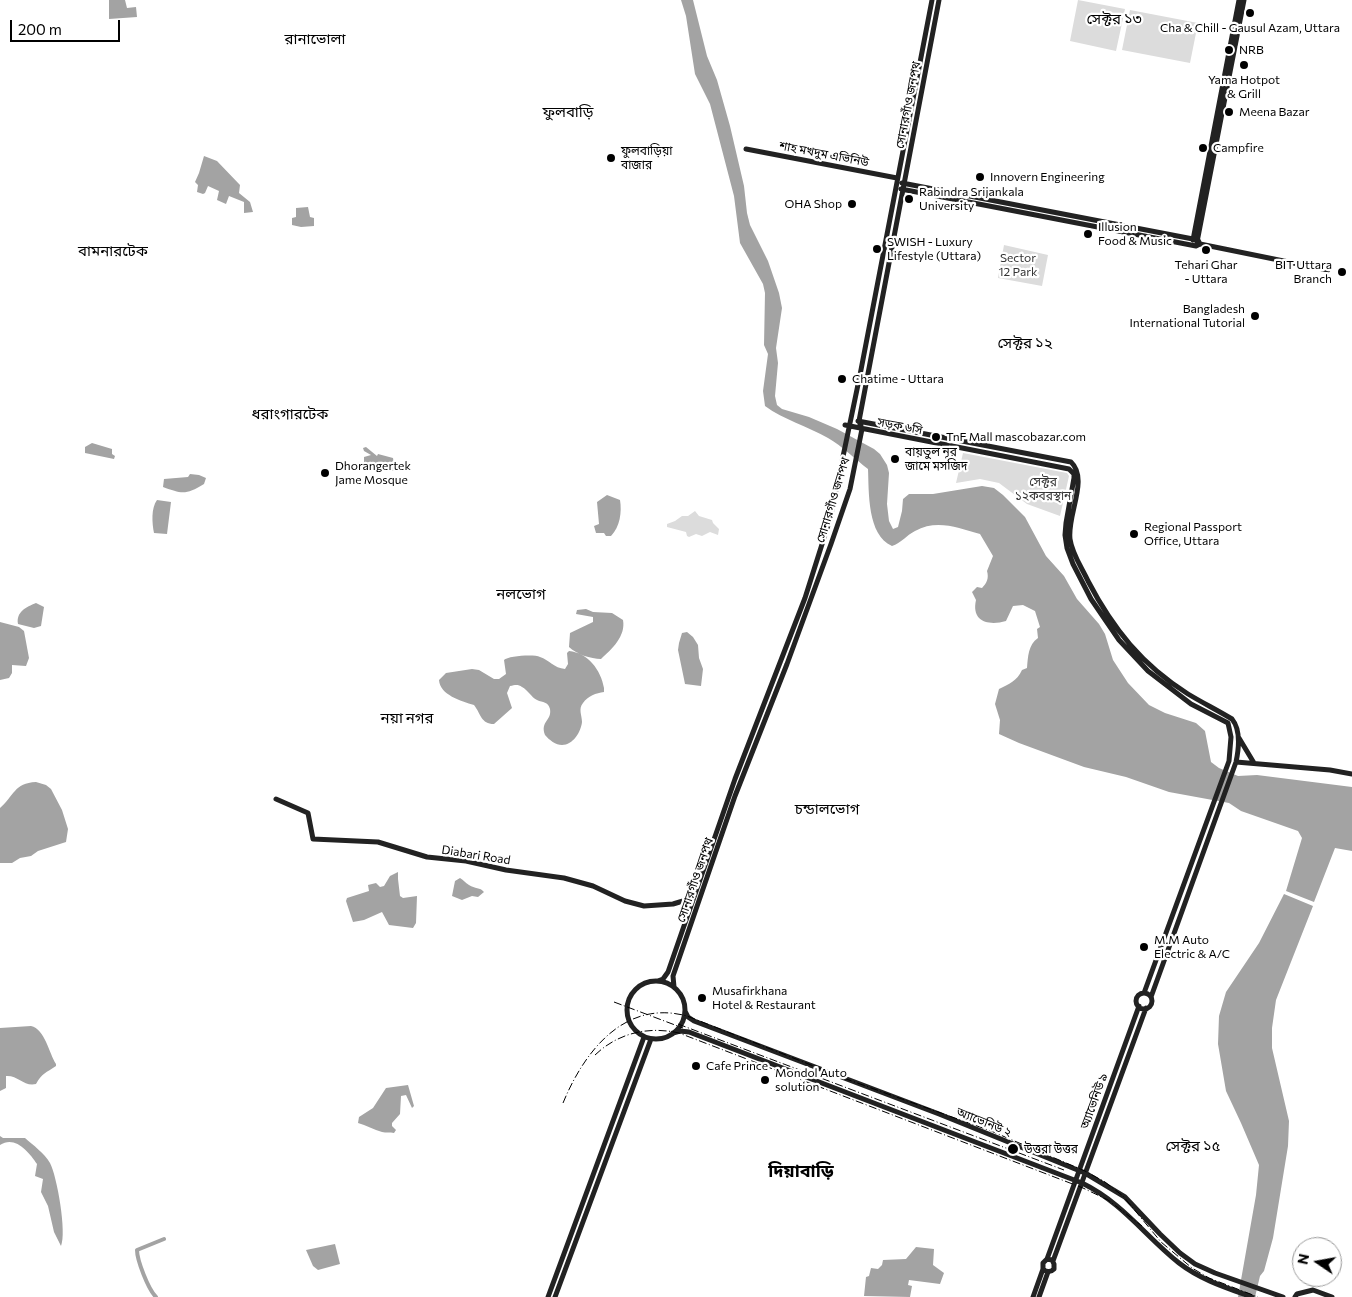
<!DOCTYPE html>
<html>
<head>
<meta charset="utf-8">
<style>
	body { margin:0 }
	#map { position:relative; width:1352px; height:1297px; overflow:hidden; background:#fff; font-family:Commissioner,sans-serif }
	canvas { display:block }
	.north { position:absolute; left:1292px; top:1237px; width:50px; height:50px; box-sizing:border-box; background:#fff; border:1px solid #999; border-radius:50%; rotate:282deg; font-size:14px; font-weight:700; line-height:20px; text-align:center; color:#000 }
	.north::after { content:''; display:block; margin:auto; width:18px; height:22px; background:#000; clip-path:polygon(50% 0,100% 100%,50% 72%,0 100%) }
	.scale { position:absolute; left:10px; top:20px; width:110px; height:22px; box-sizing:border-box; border:2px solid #000; border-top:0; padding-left:6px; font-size:15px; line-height:18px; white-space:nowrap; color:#000; -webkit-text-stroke:4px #fff; paint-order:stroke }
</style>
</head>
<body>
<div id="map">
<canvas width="1352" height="1297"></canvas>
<div class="north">N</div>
<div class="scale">200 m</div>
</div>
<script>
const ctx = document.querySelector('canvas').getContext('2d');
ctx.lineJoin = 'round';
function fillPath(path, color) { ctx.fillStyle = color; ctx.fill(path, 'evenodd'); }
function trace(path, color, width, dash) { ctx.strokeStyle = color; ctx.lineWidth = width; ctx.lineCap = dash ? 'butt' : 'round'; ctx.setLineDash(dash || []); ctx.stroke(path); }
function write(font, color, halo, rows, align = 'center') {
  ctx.font = font + ' Commissioner,"Noto Sans Bengali",sans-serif'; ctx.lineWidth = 4.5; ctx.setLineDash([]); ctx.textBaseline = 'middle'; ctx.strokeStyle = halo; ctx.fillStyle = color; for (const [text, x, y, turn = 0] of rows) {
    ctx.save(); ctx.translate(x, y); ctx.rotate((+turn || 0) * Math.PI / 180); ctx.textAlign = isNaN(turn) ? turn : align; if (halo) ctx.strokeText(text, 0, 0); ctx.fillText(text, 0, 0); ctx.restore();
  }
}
const green = new Path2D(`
	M1078,0l47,9 -9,42 -46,-10z
	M1130,10l68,13 -8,40 -68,-13z
	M1004,245l44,10 -6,31 -44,-8z
	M963,453l104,20 2,3 -9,40 -33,-12 -28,-21 -19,-4 -24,4z
	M695,511l4,5 13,4 1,3 6,6 -1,6 -8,-3 -8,4 -6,-2 -7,3 -2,-1 -1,-4 -19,-5v-3l8,-3 7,-5h6z`);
const water = new Path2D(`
	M109,0h16l2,8 9,-1 1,10 -28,2z
	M681,0h12l14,56 10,24 13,46 14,60 3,27 3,12 18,36 11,32 3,15 -6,40 2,15 -3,33 2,9 5,4 27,8 28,12 37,20 6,5 7,11 2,8 -2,31 2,17 4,8 5,-2 4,-16 1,-12 6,-5h24l49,-8 12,2 9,7 22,22 21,39 18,20 13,23 22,25 6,10 8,26 15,23 21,22 16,8 31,10 9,8 6,31 8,6 19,8 19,-1 95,12v64l-17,-3 -21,54 -28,-11 16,-53 -4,-7 -57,-20 -12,-8 -60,-11 -43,-15 -42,-10 -65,-24 -20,-9 1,-14 -5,-16 4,-15c10,-5 18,-8 23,-19l5,-2c1,-11 1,-23 11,-30l-1,-9 3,-2 -5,-16 -12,-6 -10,1 -7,15c-17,5 -35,1 -30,-21l-4,-8 5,-5 5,1c5,-5 7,-10 5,-17l6,-15 -13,-22c-22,-6 -43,-15 -65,-3 -8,4 -14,12 -23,15 -25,-11 -23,-54 -24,-77 -13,-10 -26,-23 -40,-31 -21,-12 -44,-18 -63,-32l-2,-15 5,-37 -4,-9 1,-52 -2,-9 -23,-41 -6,-47 -24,-92 -15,-30 -9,-58z
	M204,156l13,5 23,24 -1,8 11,9 3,10 -9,1v-11l-15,-6 -3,8 -9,-4 2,-9 -11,-5 -3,7 -2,1 -6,-2 1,-7 -3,-3 4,-9z
	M308,207l2,10 4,1v8l-13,1 -9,-2v-7l4,-1v-9z
	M92,443l20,6v5l3,2 -1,3 -29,-6v-6z
	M366,447l11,9 1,-2 15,4 2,13h-3c-6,-3 -11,-8 -17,-3l2,2 -1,2 -12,-9v-6l7,-2 -7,-4 -1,-3z
	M190,474l9,1 7,3 -2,6c-18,11 -22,10 -41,3l1,-8 24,-2z
	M607,495l13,5c2,12 0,27 -9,36h-5l-2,-3h-8l-2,-7 5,-2 -2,-22z
	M157,500l14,2 -4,32 -13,-1c-2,-10 -3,-25 3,-33z
	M36,603l8,4 -3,19 -7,2 -16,-4c-2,-12 8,-17 18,-21z
	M586,609l7,3 19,1 11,7c3,16 -11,29 -22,39 -10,0 -25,-5 -32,-12l1,-14 23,-11v-5l-17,-3 1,-4z
	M0,622l19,5 5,4 5,27 -3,8 -14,-1v8l-3,5 -9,2z
	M687,632l6,5 5,8 1,13 4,11 -2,17 -16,-2 -1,-5 -6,-29 1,-7 3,-10z
	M569,651c19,2 32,19 35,37v4c-8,1 -16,4 -21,11 -5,6 -1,12 -1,19 -1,10 -9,23 -20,23 -6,0 -13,-5 -17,-10 -5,-14 7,-14 5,-26 -2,-8 -7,-6 -13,-9 -6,-3 -9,-10 -15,-13 -4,-3 -7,-2 -12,-1l-3,7 5,15 -18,16c-13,0 -13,-10 -20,-19 -13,-4 -34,-10 -35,-25l7,-7 26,-4 7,1 15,9h5l7,-5 -2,-14c4,-4 30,-6 36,-3 9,3 14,11 25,12l3,-5 -1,-11z
	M36,782l10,3 5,4 11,21 6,19 -2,13 -28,9 -7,5 -11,2 -8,5h-12v-55c14,-12 14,-25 36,-26z
	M398,872v7l2,17 3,2 14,-2 -1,27 -3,5 -24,-3 -7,-13 -18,8 -11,2 -7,-21 1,-3 22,-7 -1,-6 8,-2 4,4 4,-1 6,-10z
	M460,878c4,2 5,5 9,7 6,4 11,2 15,7l-6,5 -6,-1 -10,4 -10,-4 3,-15z
	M1284,894l29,12 -37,94 -4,28v20l17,73 -1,25 -15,92 -9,33 -4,5 -5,21h-17l18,-102 3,-30 -18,-42 -15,-32 -8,-47 1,-28 7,-24 33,-49z
	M31,1026c14,3 18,27 25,38v2c-10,7 -14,7 -20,18 -12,3 -18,-9 -30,-8v12l-6,3v-63z
	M408,1085l6,21 -2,2 -6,-13 -5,1 -1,18 -8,9v3l4,4 -2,3c-4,-1 -8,0 -12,-1 -8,-2 -16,-7 -24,-9l1,-6 14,-9 13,-20z
	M0,1136l3,2h22c8,7 19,15 25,25 7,13 17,70 11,83l-7,-14 -6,-26 -7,-14 2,-13 -8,-3 2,-12c-8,-12 -22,-29 -37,-19z
	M335,1244l5,20 -22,6 -5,-4 -7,-16z
	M916,1247l18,2 -1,16 11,8 -4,11 -31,-4 -1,5 4,1 -2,11 -46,-1 2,-19 3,-1 2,-8 7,1 4,-4 1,-5 23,-1z`);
const canal = new Path2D(`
	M156,1297c-8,-8 -19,-37 -19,-47l27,-11`);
const secondary = new Path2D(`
	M746,149l151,29
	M902,183l291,56 5,1 2,4
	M901,189l295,57 4,-2 128,26
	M1193,240l46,-240
	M1197,242l47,-242
	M858,421l213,41c18,17 -4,53 -1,77 2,15 12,29 18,42 25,48 54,84 100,113 15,9 29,16 44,25 9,11 7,29 4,43l-85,235
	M845,425l224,44 5,5v4l-8,45 -1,12 2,13 6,16 18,35 28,41 29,31 43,33 37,19 3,14 -2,24 -85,232
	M1239,738l15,25
	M1236,762l94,8 22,4
	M276,799l32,14 5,26 65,3 49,15 39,4 40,9 58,8 29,8 32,15 19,5 29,-2 20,-6
	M658,981l5,-2 5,-7 67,-193 70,-181 25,-79 30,-144 72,-375
	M627 1010a29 29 0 1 1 58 0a29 29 0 1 1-58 0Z
	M674,987l-1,-11 62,-180 52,-132 44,-120 19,-55 12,-60 -3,-8 80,-421
	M1136 1001a8 8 0 1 1 16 0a8 8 0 1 1-16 0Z
	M685,1011l3,6 6,4 245,93 146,59 40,24 35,37 20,19 15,11 20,9 68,24
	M673,1033l7,-2 9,1 393,151c41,20 63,53 97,80 22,17 48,25 73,34
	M1047,1259l5,1 2,4v5c-3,3 -7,4 -11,0v-6l4,-4 92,-253
	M1053,1261l93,-253
	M548,1297l96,-260
	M555,1297l96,-258
	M1033,1297l10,-28
	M1039,1297l9,-25
	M1295,1297l2,-3 16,-4 19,7`);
const rail = new Path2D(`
	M614,1002l69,26
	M678,1024l386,146
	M595,1055c23,-22 53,-29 84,-22l404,155 25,12 34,26
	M563,1103c21,-51 61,-104 124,-87l162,64 142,51 94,40 20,11 18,14 38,46 31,26 17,10 49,19`);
const markers = [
	[1250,13,5,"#000"],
	[1229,50,5,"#000"],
	[1244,65,5,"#000"],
	[1229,112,5,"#000"],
	[1203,148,5,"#000"],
	[611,158,5,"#000"],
	[980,177,5,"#000"],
	[909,199,5,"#000"],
	[852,204,5,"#000"],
	[1088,234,5,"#000"],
	[877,249,5,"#000"],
	[1206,250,5,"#000"],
	[1342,272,5,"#000"],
	[1255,316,5,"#000"],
	[842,379,5,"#000"],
	[936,437,5,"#000"],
	[895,459,5,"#000"],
	[325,473,5,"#000"],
	[1134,534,5,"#000"],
	[1144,947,5,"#000"],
	[702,998,5,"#000"],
	[696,1066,5,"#000"],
	[765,1080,5,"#000"],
	[1013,1149,6,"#000"]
];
const poiNames = [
	["Cha & Chill - Gausul Azam, Uttara",1250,28,"center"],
	["NRB",1239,50],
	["Yama Hotpot",1244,80,"center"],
	["& Grill",1244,94,"center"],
	["Meena Bazar",1239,112],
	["Campfire",1213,148],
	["ফুলবাড়িয়া",621,151],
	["বাজার",621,165],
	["Innovern Engineering",990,177],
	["Rabindra Srijankala",919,192],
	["University",919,206],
	["OHA Shop",842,204,"right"],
	["Illusion",1098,227],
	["Food & Music",1098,241],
	["SWISH - Luxury",887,242],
	["Lifestyle (Uttara)",887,256],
	["Tehari Ghar",1206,265,"center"],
	["- Uttara",1206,279,"center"],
	["BIT Uttara",1332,265,"right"],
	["Branch",1332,279,"right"],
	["Bangladesh",1245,309,"right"],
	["International Tutorial",1245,323,"right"],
	["Chatime - Uttara",852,379],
	["TnF Mall mascobazar.com",946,437],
	["বায়তুল নূর",905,452],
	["জামে মসজিদ",905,466],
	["Dhorangertek",335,466],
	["Jame Mosque",335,480],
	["Regional Passport",1144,527],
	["Office, Uttara",1144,541],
	["M.M Auto",1154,940],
	["Electric & A/C",1154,954],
	["Musafirkhana",712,991],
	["Hotel & Restaurant",712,1005],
	["Cafe Prince",706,1066],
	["Mondol Auto",775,1073],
	["solution",775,1087],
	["উত্তরা উত্তর",1024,1149]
];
const streetNames = [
	["সোনারগাঁও জনপথ",908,105,-79],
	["শাহ মখদুম এভিনিউ",824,154,11],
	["সড়ক ৬সি",900,426,11],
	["সোনারগাঁও জনপথ",833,500,-73],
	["Diabari Road",476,855,9],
	["সোনারগাঁও জনপথ",695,880,-71],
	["অ্যাভেনিউ ৯",1094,1101,-70],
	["অ্যাভেনিউ ২",984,1122,22]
];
const parkNames = [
	["Sector",1018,258],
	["12 Park",1018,272],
	["সেক্টর",1043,482],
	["১২কবরস্থান",1043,496]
];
const quarterNames = [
	["সেক্টর ১৩",1114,19],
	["রানাভোলা",315,39],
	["ফুলবাড়ি",568,112],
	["বামনারটেক",113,251],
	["সেক্টর ১২",1025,343],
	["ধরাংগারটেক",290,414],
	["নলভোগ",521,594],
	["নয়া নগর",407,718],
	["চন্ডালভোগ",827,809],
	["সেক্টর ১৫",1193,1146]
];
const districtNames = [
	["দিয়াবাড়ি",801,1171]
];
fillPath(green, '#dcdcdc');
fillPath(water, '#a3a3a3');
trace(canal, '#a3a3a3', 4);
trace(secondary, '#222', 5);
trace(rail, '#000', 1, [8, 2.5, 1, 2.5]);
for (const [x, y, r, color] of markers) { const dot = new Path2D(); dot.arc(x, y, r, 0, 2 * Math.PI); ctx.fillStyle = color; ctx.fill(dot); trace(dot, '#fff', 2); }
write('12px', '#000', '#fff', poiNames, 'left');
write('12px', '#000', '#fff', streetNames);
write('12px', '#333', '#fff', parkNames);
write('15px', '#000', '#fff', quarterNames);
write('bold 18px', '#000', '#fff', districtNames);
</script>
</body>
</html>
